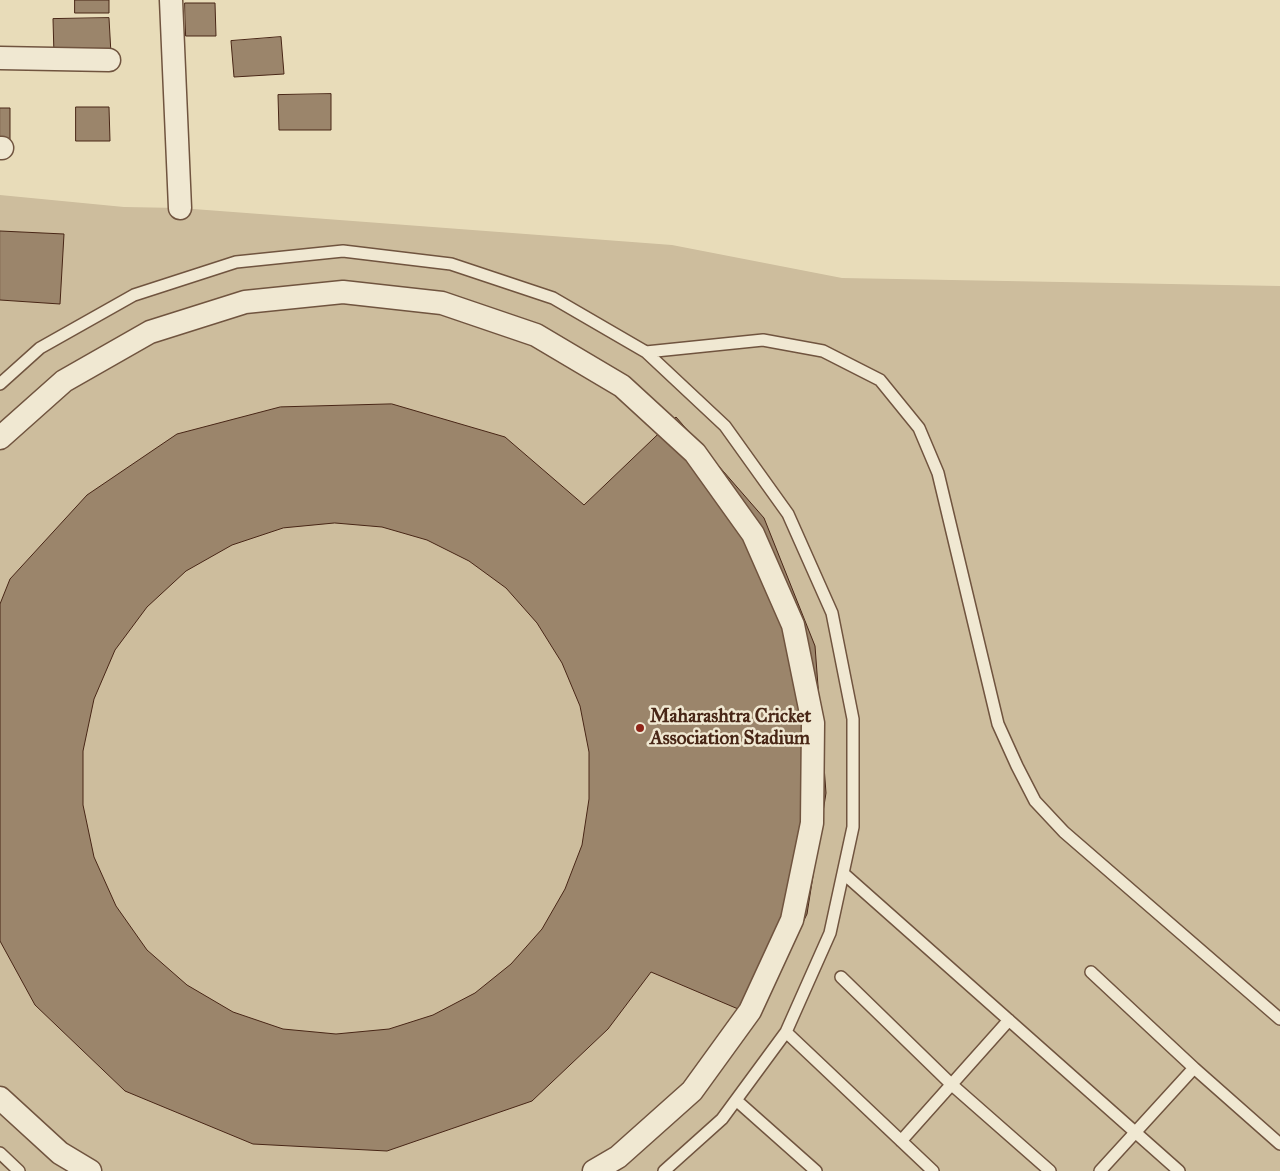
<!DOCTYPE html>
<html>
<head>
<meta charset="utf-8">
<style>
	body { margin:0 }
	canvas { display:block; background:#e8dcb9 }
</style>
</head>
<body>
<canvas width="1280" height="1171"></canvas>
<script>
const ctx = document.querySelector('canvas').getContext('2d');
ctx.lineJoin = 'round';
function fillPath(path, color) { ctx.fillStyle = color; ctx.fill(path, 'evenodd'); }
function trace(path, color, width, dash) { ctx.strokeStyle = color; ctx.lineWidth = width; ctx.lineCap = dash ? 'butt' : 'round'; ctx.setLineDash(dash || []); ctx.stroke(path); }
function write(font, color, halo, rows, align = 'center') {
  ctx.font = font + ' "IM FELL Great Primer",serif'; ctx.lineWidth = 5; ctx.setLineDash([]); ctx.textBaseline = 'middle'; ctx.strokeStyle = halo; ctx.fillStyle = color; for (const [text, x, y, turn = 0] of rows) {
    ctx.save(); ctx.translate(x, y); ctx.rotate((+turn || 0) * Math.PI / 180); ctx.textAlign = isNaN(turn) ? turn : align; if (halo) ctx.strokeText(text, 0, 0); ctx.fillText(text, 0, 0); ctx.restore();
  }
}
const green = new Path2D(`
	M0,195l124,12 56,1 492,37 170,33 438,8v885h-1280z`);
const building = new Path2D(`
	M75,0h34v13h-34z
	M185,3h30l1,33h-30z
	M109,18l2,36 -57,1 -1,-36z
	M281,37l3,37 -50,3 -3,-36z
	M331,94v36h-52l-1,-35z
	M76,107h33l1,34h-34z
	M0,108h10v35h-10z
	M0,231l64,3 -4,70 -60,-4z
	M392,404l113,33 79,68 92,-88 88,101 51,128 11,147 -19,121 -50,103 -106,-45 -43,57 -76,72 -145,50 -134,-7 -128,-53 -90,-86 -35,-64v-337l10,-25 77,-84 90,-61 103,-27zM335,523l47,4 45,13 42,21 37,27 31,35 25,40 18,43 9,46v47l-7,46 -17,44 -23,40 -31,35 -36,29 -42,22 -44,14 -53,5 -53,-5 -50,-17 -46,-27 -40,-35 -31,-44 -22,-49 -11,-52v-54l11,-52 21,-49 32,-43 39,-36 46,-26 51,-17z`);
const lane = new Path2D(`
	M646,352l117,-12 60,11 57,29 39,48 19,45 60,251 19,42 18,35 29,31 216,187
	M0,384l40,-36 94,-53 102,-33 107,-11 108,13 102,34 93,54 79,74 63,88 44,99 21,106v108l-23,106 -44,99 -64,87 -58,52
	M843,873l336,298
	M1091,972l103,96 -94,103
	M841,977l110,107 99,87
	M786,1032l147,139
	M1194,1068l86,76
	M736,1100l80,71
	M901,1141l108,-121
	M0,1153l19,18`);
const street = new Path2D(`
	M171,0l9,208
	M0,58l109,2
	M0,148h2
	M0,438l64,-57 86,-49 95,-30 98,-10 99,11 94,32 86,51 73,67 58,81 40,91 20,98 -1,100 -20,97 -42,91 -58,80 -74,66 -24,14
	M0,1098l60,55 30,18`);
const markers = [
	[640,728,5,"#8f2418"]
];
const poiNames = [
	["Maharashtra Cricket",650,717],
	["Association Stadium",650,739]
];
fillPath(green, '#cdbd9d');
fillPath(building, '#9b856b');
trace(building, '#482616', 1);
trace(lane, '#70543f', 14);
trace(street, '#70543f', 25);
trace(lane, '#f0e8d2', 11);
trace(street, '#f0e8d2', 22);
for (const [x, y, r, color] of markers) { const dot = new Path2D(); dot.arc(x, y, r, 0, 2 * Math.PI); ctx.fillStyle = color; ctx.fill(dot); trace(dot, '#f0e8d2', 2); }
write('bold 19px', '#482616', '#f0e8d2', poiNames, 'left');
</script>
</body>
</html>
